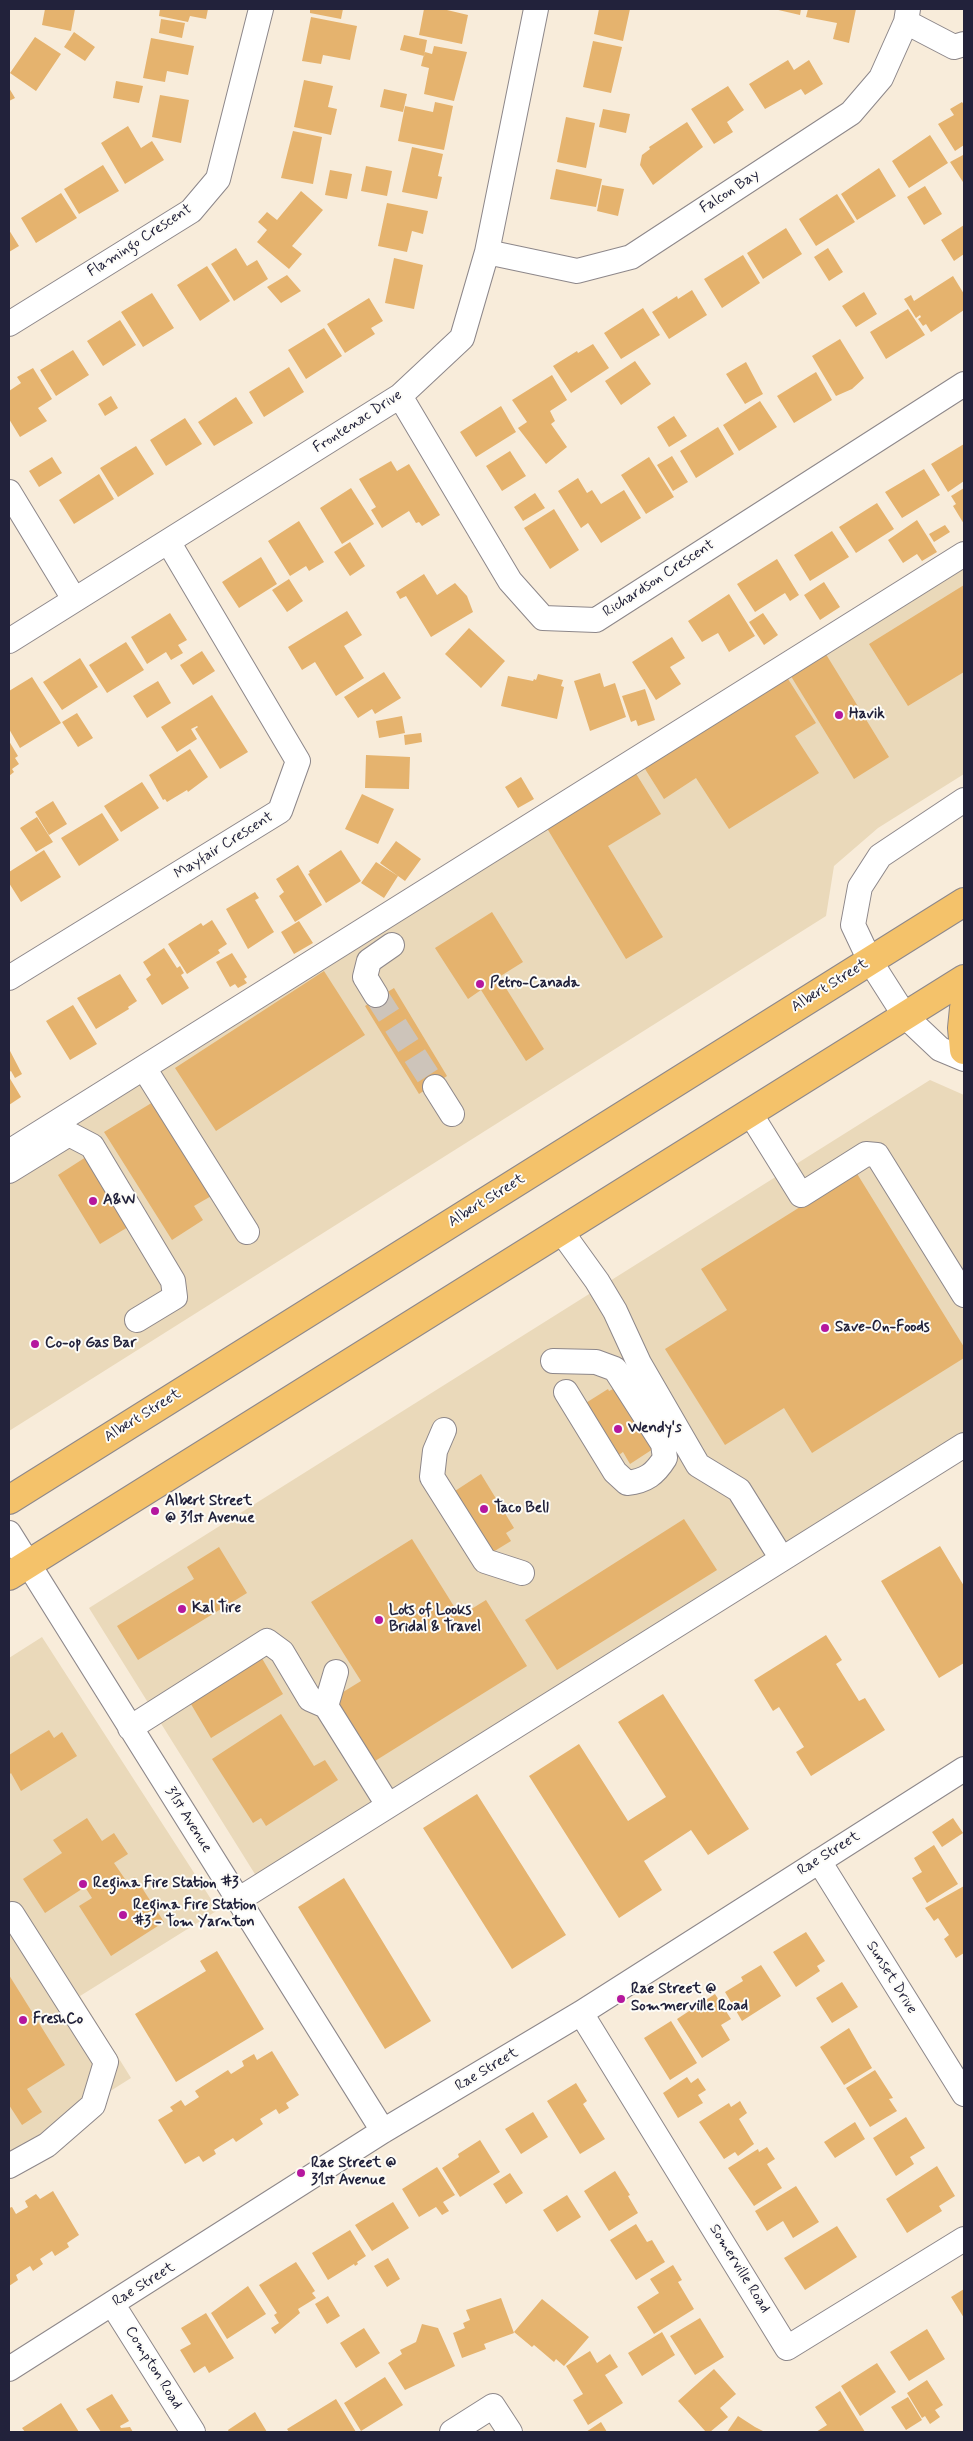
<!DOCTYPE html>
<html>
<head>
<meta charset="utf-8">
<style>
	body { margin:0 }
	#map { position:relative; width:973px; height:2441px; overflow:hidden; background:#f8ecda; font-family:Mynerve,sans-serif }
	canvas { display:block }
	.frame { position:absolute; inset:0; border:10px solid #22223b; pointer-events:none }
</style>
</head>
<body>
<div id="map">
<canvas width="973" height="2441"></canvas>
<div class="frame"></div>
</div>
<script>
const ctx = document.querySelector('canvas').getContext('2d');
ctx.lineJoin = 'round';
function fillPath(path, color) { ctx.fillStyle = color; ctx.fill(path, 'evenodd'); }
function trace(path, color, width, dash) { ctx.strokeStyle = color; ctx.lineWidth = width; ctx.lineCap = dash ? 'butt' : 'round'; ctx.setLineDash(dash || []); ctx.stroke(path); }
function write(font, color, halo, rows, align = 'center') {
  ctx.font = font + ' Mynerve,sans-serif'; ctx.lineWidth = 4; ctx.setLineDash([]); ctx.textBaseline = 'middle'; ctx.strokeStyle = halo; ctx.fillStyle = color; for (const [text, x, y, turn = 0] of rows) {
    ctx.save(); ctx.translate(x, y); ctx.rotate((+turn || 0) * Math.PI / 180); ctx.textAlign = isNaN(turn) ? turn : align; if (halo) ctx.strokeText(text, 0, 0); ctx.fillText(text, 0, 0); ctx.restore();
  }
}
const built = new Path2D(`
	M964,555v219l-86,54 -44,38 -8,50 -817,515v-272z
	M930,1080l34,15v340l-706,444 -169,-271z
	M42,1637l176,273 -138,86 51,82 -122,77v-497z`);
const building = new Path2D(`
	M45,9h30l-4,22 -29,-6z
	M160,9h48l-2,10 -16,-3 -2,6 -29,-6z
	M310,9h33l-2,10 -31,-6z
	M424,9h24l-1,1 21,5 -6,29 -43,-9z
	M599,9h31l-7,32 -29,-7z
	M774,9h27l-1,6z
	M808,9h48l-7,34 -16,-4 4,-16 -31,-6z
	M311,17l46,9 -7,34 -27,-5 -2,9 -19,-3z
	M161,19l24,4 -3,15 -23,-5z
	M74,32l21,15 -10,14 -21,-14z
	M404,35l23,5 -3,16 -24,-6z
	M35,37l26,17 -25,37 -26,-18z
	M151,38l43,8 -6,29 -21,-4 -2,11 -22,-4z
	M593,41l29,6 -11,46 -28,-6z
	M434,46l33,6 -13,49 -30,-7 5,-26 -8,-2 2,-8 2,-6 7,2z
	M788,60l6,10 15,-10 14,24 -18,11 -4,-6 -36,20 -16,-25z
	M304,80l29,6 -5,21 9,2 -6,26 -37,-8z
	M116,81l27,5 -4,17 -26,-5z
	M728,86l16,24 -17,12 6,10 -19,12 -23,-35z
	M9,88l6,10 -6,3z
	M384,89l23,5 -4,18 -23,-5z
	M160,95l29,5 -8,43 -29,-6z
	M435,102l18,4 -9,44 -46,-9 7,-35 28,6z
	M962,102l2,3v40l-9,6 -17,-27 16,-9 -4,-6z
	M603,109l27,5 -4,19 -27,-6z
	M566,117l29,6 -9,45 -29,-6z
	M687,122l16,25 -50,38 -13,-20 2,-10 8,-6 -1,-2z
	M128,126l13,22 11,-7 12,19 -39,24 -24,-41z
	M293,131l29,6 -9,47 -32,-6z
	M930,135l18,28 -39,25 -17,-27z
	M412,147l31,7 -5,22 4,1 -5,22 -35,-7z
	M963,155l1,26 -1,1 -13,-20z
	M103,165l16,26 -40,23 -15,-25z
	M366,166l26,5 -5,25 -26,-5z
	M879,168l17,28 -39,24 -16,-26z
	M556,169l46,10 -6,28 -46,-8z
	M330,170l22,4 -5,25 -22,-4z
	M602,185l22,4 -6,27 -21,-5z
	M925,186l17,28 -18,11 -17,-28z
	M301,191l22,19 -31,36 10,8 -13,15 -32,-27 10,-12 -9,-8 9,-10 10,8z
	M61,193l16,25 -41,25 -15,-25z
	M837,194l18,28 -39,24 -17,-27z
	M387,203l41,8 -5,23 -11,-3 -5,21 -29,-6z
	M964,225v29l-10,7 -13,-21z
	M786,228l16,26 -39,25 -16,-26z
	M9,230l10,16 -10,6z
	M236,248l11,18 10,-6 11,19 -34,22 -23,-37z
	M828,248l15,24 -14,9 -15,-24z
	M743,255l17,28 -38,25 -18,-29z
	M394,258l29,7 -9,44 -29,-6z
	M207,266l23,35 -30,20 -23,-36z
	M287,275l14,16 -20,12 -14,-16z
	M953,276l11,18v16l-33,22 -5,-8 -3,2 -5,-7 3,-2 -1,-2 -4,3 -12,-19 7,-4 3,6z
	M692,290l15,25 -38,24 -17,-27 25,-16 1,3z
	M864,292l13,22 -21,13 -14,-21z
	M152,293l22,35 -31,19 -22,-35z
	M369,298l14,23 -12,7 4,6 -30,19 -18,-29z
	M643,308l17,27 -39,24 -17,-26z
	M908,309l17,26 -39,24 -16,-27z
	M120,320l16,25 -33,21 -16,-25z
	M324,328l18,28 -36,23 -18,-29z
	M840,339l24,39 -12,11 -16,7 -24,-40z
	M593,344l16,24 -38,25 -18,-27 24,-15 1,2z
	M73,350l16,25 -33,21 -16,-26z
	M635,361l16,23 -30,21 -16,-24z
	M746,362l17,32 -18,10 -19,-30z
	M289,367l15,25 -40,25 -15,-25z
	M33,368l19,31 -14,9 9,13 -27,16 -11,-18v-28l12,-8 -4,-6z
	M816,372l16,28 -38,23 -17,-27z
	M552,375l15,25 -17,11 5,10 -4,3 16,23 -21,17 -28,-36 9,-6 -15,-22z
	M111,396l7,12 -13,8 -7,-12z
	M236,397l17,26 -39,23 -16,-24z
	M760,401l17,26 -38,24 -16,-26z
	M501,406l15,26 -40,25 -16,-25z
	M674,416l13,20 -18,11 -12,-20z
	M185,418l17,26 -36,22 -16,-26z
	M718,427l16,27 -38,24 -16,-27z
	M964,444v37l-16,11 -17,-28z
	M136,446l18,28 -36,23 -18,-29z
	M510,451l16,25 -24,15 -16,-25z
	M672,456l16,26 -15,9 -16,-26z
	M52,457l10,16 -23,14 -10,-16z
	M649,457l25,40 -28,17 -25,-39z
	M391,461l6,10 12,-7 31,51 -18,11 -3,-4 -3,1 -7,-12 -27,17 -11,-18 5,-3 -17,-28z
	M924,469l16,26 -38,23 -17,-26z
	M99,474l15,25 -40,25 -15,-24z
	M578,478l9,15 5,-3 9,14 23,-14 17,28 -40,25 -13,-20 -7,5 -23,-37z
	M351,488l23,36 -32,20 -22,-36z
	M964,488v36l-11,-18 3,-2 -5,-8z
	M535,493l10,15 -22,13 -9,-14z
	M877,503l17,26 -38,24 -17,-26z
	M554,509l25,41 -29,19 -26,-41z
	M917,520l20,32 -15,9 -5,-7 -14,9 -15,-23z
	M299,521l25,41 -15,9 -3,-5 -16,10 -22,-35z
	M945,525l5,7 -16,10 -5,-8z
	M832,531l17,26 -39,24 -16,-26z
	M350,542l15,24 -15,10 -16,-24z
	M261,557l16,27 -38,24 -17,-26z
	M777,559l22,36 -9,6 -5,-8 -30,19 -18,-28z
	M424,574l13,21 18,-12 12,13 6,16 -42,25 -25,-41 -6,3 -4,-7z
	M289,579l14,22 -16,11 -15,-22z
	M824,582l16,25 -20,13 -16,-25z
	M964,585v87l-56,34 -39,-62z
	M729,594l26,42 -26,16 -11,-19 -16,9 -14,-21z
	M347,611l15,24 -18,11 20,32 -28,18 -21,-34 -13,8 -14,-23z
	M170,613l17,27 -9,5 5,8 -12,7 -5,-8 -19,12 -16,-27z
	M763,613l15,22 -14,10 -15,-23z
	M469,628l36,33 -24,27 -36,-34z
	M672,637l13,21 -15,9 11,17 -25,16 -24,-38z
	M126,642l18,28 -37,23 -18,-28z
	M202,651l13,20 -22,14 -13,-20z
	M824,651l65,106 -35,22 -65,-106z
	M80,658l18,29 -36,23 -19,-28z
	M783,671l33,52 -21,13 24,37 -90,56 -33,-51 -32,21 -24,-38z
	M384,672l17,26 -26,16 -3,-5 -14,9 -14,-21z
	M600,673l4,14 11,-4 11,34 -36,14 -16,-50z
	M538,674l25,6 -2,6 3,1 -7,32 -56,-13 7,-30 25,5 1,-2 2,1z
	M32,677l29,46 -41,25 -11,-19v-38z
	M158,681l13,22 -24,15 -14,-22z
	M645,689l10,31 -17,6 -2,-6 -5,2 -9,-26z
	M212,695l36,57 -28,17 -25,-40 3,-2 -1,-1 -6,3 6,10 -20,13 -16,-25z
	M77,713l16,25 -15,9 -16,-25z
	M402,716l3,17 -26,5 -3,-17z
	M421,733l1,9 -17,3 -1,-10z
	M9,741l9,15 -3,2 4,6 -7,5 2,3 -5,4z
	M190,749l18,28 -20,15 -1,-2 -20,12 -2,-3 -2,1 -14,-25z
	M366,755l44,2 -1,32 -44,-1z
	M635,772l26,42 -53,32 55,91 -37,22 -81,-134z
	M521,777l13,22 -16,9 -13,-21z
	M142,782l17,26 -38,24 -17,-26z
	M362,794l32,15 -16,35 -33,-15z
	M53,801l14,23 -18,11 -14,-23z
	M102,813l17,27 -40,26 -18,-28z
	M37,817l16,25 -17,10 -16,-24z
	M396,841l25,18 -16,22 -25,-18z
	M44,850l17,27 -40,25 -12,-19v-11z
	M341,850l20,31 -35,22 -18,-29 2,-1 -1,-2z
	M376,862l22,14 -14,22 -23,-15z
	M298,865l24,40 -27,17 -16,-26 5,-4 -8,-13z
	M255,892l4,6 -4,2 19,32 -26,17 -22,-40z
	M492,912l31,50 -24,15 45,72 -18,12 -45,-71 -13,9 -33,-51z
	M212,920l15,24 -9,6 2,3 -33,21 -19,-30 33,-21 2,3z
	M299,921l14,22 -19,11 -13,-22z
	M164,948l13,20 3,-2 4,7 -3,2 8,13 -27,17 -16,-26 5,-4 -8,-13z
	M232,953l15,24 -3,2 3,4 -9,5 -3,-4 -5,3 -14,-25z
	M324,971l41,64 -149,96 -41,-63z
	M120,974l17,27 -9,6 1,2 -33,20 -19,-31z
	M394,988l53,88 -28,18 -54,-88z
	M73,1005l24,39 -27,16 -24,-39z
	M9,1049l13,25 -7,4 -4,-7 -2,1z
	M9,1077l12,20 -12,8z
	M158,1099l55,96 -19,11 9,14 -31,20 -68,-108z
	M86,1157l42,70 -28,17 -42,-69z
	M856,1172l108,175v11l-152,95 -28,-45 -59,37 -60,-96 62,-39 -26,-41z
	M615,1388l38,61 -23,15 -7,-12 -7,5 -35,-51 27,-17 1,2z
	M481,1474l33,54 -8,5 5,8 -18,11 -38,-61z
	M684,1519l33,51 -160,100 -32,-50z
	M412,1539l48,77 26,-16 41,66 -152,95 -40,-64 26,-16 -50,-79z
	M940,1546l24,40v77l-25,15 -58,-97z
	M219,1547l28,46 -109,67 -21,-34 77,-47 -7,-12z
	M826,1635l16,25 -6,4 23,37 6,-3 20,32 -74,46 -15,-24 8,-5 -25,-40 -6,4 -19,-31z
	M260,1655l23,39 -72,44 -23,-39z
	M663,1694l86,135 -41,26 -17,-25 -47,31 18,29 -43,28 -90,-142 50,-32 49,77 38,-24 -48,-75z
	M281,1714l33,52 11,-6 13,20 -72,46 -5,-8 -8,5 -41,-64z
	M49,1730l5,8 8,-6 15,24 -56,35 -10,-18 -2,2v-20z
	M477,1794l89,141 -54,34 -89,-141z
	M87,1818l15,23 12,-8 14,21 -14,9 13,19 8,-5 29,45 -53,34 -32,-50 13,-8 -7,-11 -40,26 -22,-34 39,-26 -9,-13z
	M953,1818l10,15 -21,14 -10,-15z
	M934,1845l24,39 -31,19 -15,-25 10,-6 -8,-14z
	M344,1878l87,143 -46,28 -87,-142z
	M964,1886v67l-8,5 -12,-19 5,-4 -11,-17 -4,3 -9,-13z
	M806,1932l19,29 -8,5 3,5 -24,16 -23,-35z
	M217,1951l47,78 -88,53 -41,-68 71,-43 -6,-10z
	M761,1965l20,31 -39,25 -17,-29 18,-11 -2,-4z
	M9,1975l56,90 -38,24 15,23 -20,13 -13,-20z
	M842,1982l16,25 -26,16 -16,-25z
	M715,1994l16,25 -10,6 9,15 -28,18 -25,-39z
	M671,2021l26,42 -27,17 -26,-42z
	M849,2028l23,40 -28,17 -24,-38z
	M272,2051l27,44 -13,8 3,5 -10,6 -3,-5 -16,10 3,5 -27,18 -3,-4 -19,12 2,4 -13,8 -4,-6 -14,8 -27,-44 15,-9 -3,-4 11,-7 4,6 14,-9 -4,-6 33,-21 3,4 13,-8 -2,-5 12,-7 3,6z
	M875,2070l18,28 -4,1 8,12 -27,16 -24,-39z
	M687,2077l4,6 7,-5 8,12 -8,5 5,8 -25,15 -15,-25z
	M576,2083l11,18 -4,3 22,35 -25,15 -33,-53z
	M740,2101l7,12 -8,6 15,25 -16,12 -3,-4 -11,7 -25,-37 30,-19 2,4z
	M533,2112l15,25 -27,17 -16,-25z
	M906,2117l19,31 -15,9 4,7 -18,12 -23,-38z
	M855,2122l10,17 -30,19 -11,-16z
	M480,2140l20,32 -40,25 -18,-29 17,-11 -1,-3z
	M767,2147l8,12 -8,5 15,24 -28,18 -26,-38 30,-19 1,3z
	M937,2166l18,30 -16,10 3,5 -35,22 -21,-34z
	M437,2167l18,28 -12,7 6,9 -7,4 -6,-8 -17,10 -17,-28z
	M615,2171l15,24 -2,1 10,17 -29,18 -25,-40z
	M510,2173l13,20 -17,11 -13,-20z
	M796,2186l23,36 -26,16 -10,-17 -16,10 -12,-20z
	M53,2191l26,44 -12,8 2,4 -14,9 -3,-5 -12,8 3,5 -10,7 -3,-5 -14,9 2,5 -9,6v-78l3,-1 4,7 12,-7 -3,-6 11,-7 4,5z
	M567,2195l14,22 -24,15 -14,-22z
	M393,2202l16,26 -37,23 -17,-26z
	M636,2224l11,18 5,-2 13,22 -29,18 -26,-40z
	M837,2226l20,31 -52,33 -21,-32z
	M350,2230l16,26 -9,6 1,2 -3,2 -1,-2 -26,16 -16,-27z
	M388,2258l12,21 -13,8 -13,-21z
	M296,2262l19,29 -3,2 4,5 -18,11 2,4 -25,21 -4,-6 8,-5 -5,-8 3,-2 -18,-28z
	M673,2265l9,15 -4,2 16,27 -40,25 -17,-27 22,-14 -9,-14z
	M248,2286l18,28 -39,25 -16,-26z
	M964,2289v29l-13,-21z
	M328,2296l12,20 -13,8 -12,-20z
	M501,2298l13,35 -30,11 2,5 -24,9 -9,-25 12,-5 -2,-5 7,-3 -4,-10z
	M542,2299l47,38 -25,29 -8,-7 -2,3 -20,-17 -2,2 -18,-15z
	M206,2313l28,45 -25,15 -4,-7 -11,7 -14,-23 11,-6 -10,-16z
	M700,2318l24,39 -29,18 -25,-39z
	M422,2324l16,4 17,38 -50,24 -17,-27 14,-9 -2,-4 16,-8z
	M364,2328l16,25 -24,15 -16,-25z
	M927,2329l18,30 -36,22 -19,-29z
	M662,2332l13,23 -33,21 -14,-23z
	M590,2351l7,12 13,-9 8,13 -13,8 18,28 -35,22 -15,-25 10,-6 -17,-28z
	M877,2363l19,29 -36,24 -19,-30z
	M714,2369l22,25 -16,14 8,9 -18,15h-4l-28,-31z
	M385,2377l18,28 -42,26 -17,-28z
	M927,2380l16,25 -8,5 5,7 -10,7 -5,-8 -3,2 -15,-25z
	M840,2391l25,41h-49l11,-7 -12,-18z
	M112,2394l17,27 -9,5 1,2 9,-1 3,5h-32l-15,-23z
	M908,2397l14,23 -16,10 -15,-23z
	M336,2399l20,33h-67l-2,-3z
	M61,2403l18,29h-54l-3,-4z
	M255,2412l12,20h-38l-1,-2z
	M738,2416l17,11 10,5h-38z
	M601,2422l6,10h-21z`);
const minorTunnel = new Path2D(`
	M376,995l59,92`);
const minor = new Path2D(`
	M906,22l48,25 10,-3
	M487,252l90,19 54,-14 220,-144 30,-35 25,-56 2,-13
	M9,324l182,-113 27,-32 43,-170
	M400,396l110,185 33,37 53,2 368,-236
	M9,492l65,107
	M9,641l391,-245 62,-58 25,-86 49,-243
	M964,800l-84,56 -20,31 -7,38 17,36 35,55 35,33 24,10
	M9,978l271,-167 18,-50 -129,-218
	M376,995l-11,-18 4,-16 23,-16
	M144,1068l103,164
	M435,1087l17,27
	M750,1113l51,82 65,-41 11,1 87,140
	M9,1152l955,-598
	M9,1171l60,-37 23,12 81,135 2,16 -38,23
	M561,1231l36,50 18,30 24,52 59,102 41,25 43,69
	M553,1361l43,1 19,7 48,75 2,14c-10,16 -19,23 -38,25l-12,-11 -49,-80
	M444,1430l-9,21 -3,26 53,84 37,12
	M9,1533l374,598
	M336,1672l-10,34 62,99
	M130,1728l137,-87 15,11 28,47 16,7
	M819,1861l145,233
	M238,1900l726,-455
	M581,2013l206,335 177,-109
	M9,2166l38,-21 46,-40 13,-43 -94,-148
	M113,2305l80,127
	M9,2369l374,-238 198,-118 383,-244
	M452,2432l41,-26 17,26`);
const major = new Path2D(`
	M964,1008l-2,20 2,22
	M9,1500l955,-598
	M9,1576l955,-597`);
const markers = [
	[839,715,5,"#b5179e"],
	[480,984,5,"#b5179e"],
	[93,1201,5,"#b5179e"],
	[825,1328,5,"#b5179e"],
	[35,1344,5,"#b5179e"],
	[618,1429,5,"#b5179e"],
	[484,1509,5,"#b5179e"],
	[155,1511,5,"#b5179e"],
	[182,1609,5,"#b5179e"],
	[379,1620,5,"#b5179e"],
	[83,1884,5,"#b5179e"],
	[123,1915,5,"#b5179e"],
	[621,1999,5,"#b5179e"],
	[23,2020,5,"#b5179e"],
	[301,2173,5,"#b5179e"]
];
const streetNames = [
	["Falcon Bay",730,192,-33],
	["Flamingo Crescent",140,241,-33],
	["Frontenac Drive",358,422,-33],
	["Richardson Crescent",659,579,-33],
	["Mayfair Crescent",224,846,-32],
	["Albert Street",830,986,-32],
	["Albert Street",487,1201,-32],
	["Albert Street",143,1416,-32],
	["31st Avenue",188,1820,58],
	["Rae Street",829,1854,-32],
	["Sunset Drive",891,1978,58],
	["Rae Street",487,2070,-31],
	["Somerville Road",739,2269,58],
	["Rae Street",144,2285,-32],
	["Compton Road",153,2368,58]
];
const poiNames = [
	["Havik",849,715],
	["Petro-Canada",490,984],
	["A&W",103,1201],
	["Save-On-Foods",835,1328],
	["Co-op Gas Bar",45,1344],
	["Wendy's",628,1429],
	["Albert Street",165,1502],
	["@ 31st Avenue",165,1519],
	["Taco Bell",494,1509],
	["Kal Tire",192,1609],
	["Lots of Looks",389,1611],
	["Bridal & Travel",389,1628],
	["Regina Fire Station #3",93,1884],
	["Regina Fire Station",133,1906],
	["#3 - Tom Yarnton",133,1923],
	["Rae Street @",631,1990],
	["Sommerville Road",631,2007],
	["FreshCo",33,2020],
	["Rae Street @",311,2164],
	["31st Avenue",311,2181]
];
fillPath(built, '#ead9ba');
fillPath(building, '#e5b36e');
trace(minorTunnel, '#cdc4ba', 24, [24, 12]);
trace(minor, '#8d878a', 26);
trace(major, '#8d878a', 30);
trace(minor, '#fff', 24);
trace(major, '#f4c26a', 28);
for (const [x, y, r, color] of markers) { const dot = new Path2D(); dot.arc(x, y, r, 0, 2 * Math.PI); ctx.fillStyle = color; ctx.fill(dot); trace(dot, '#fdfcf7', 2); }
write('15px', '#22223b', '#fdfcf7', streetNames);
write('bold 15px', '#22223b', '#fdfcf7', poiNames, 'left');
</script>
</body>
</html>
